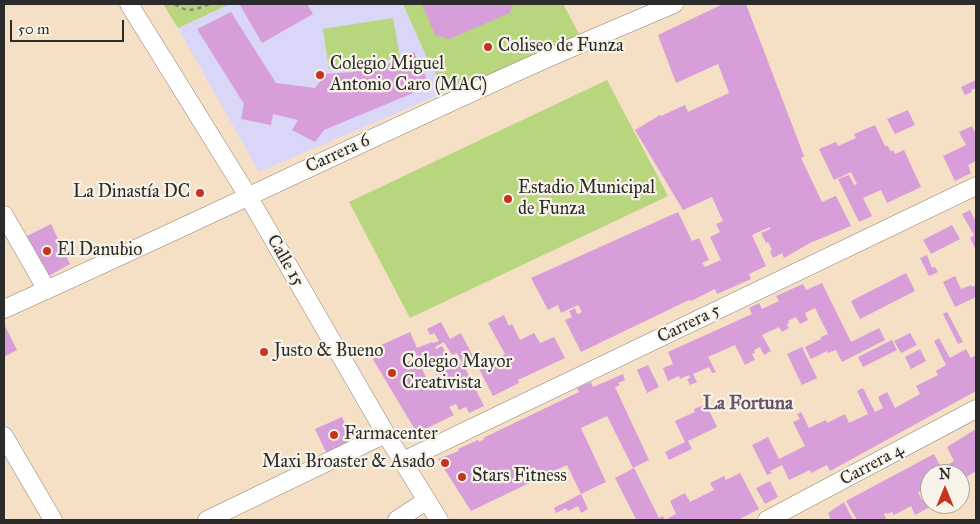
<!DOCTYPE html>
<html>
<head>
<meta charset="utf-8">
<style>
	body { margin:0 }
	#map { position:relative; width:980px; height:524px; overflow:hidden; background:#f5dfc5; font-family:"IM FELL Great Primer",serif }
	canvas { display:block }
	.frame { position:absolute; inset:0; border:5px solid #2b2b2b; pointer-events:none }
	.north { position:absolute; left:920px; top:464px; width:50px; height:50px; box-sizing:border-box; background:#f7f3e8; border:1px solid #a5a39c; border-radius:50%; rotate:0deg; font-size:14px; font-weight:700; line-height:20px; text-align:center; color:#2b2b2b }
	.north::after { content:''; display:block; margin:auto; width:18px; height:22px; background:#c8321e; clip-path:polygon(50% 0,100% 100%,50% 72%,0 100%) }
	.scale { position:absolute; left:10px; top:20px; width:114px; height:22px; box-sizing:border-box; border:2px solid #2b2b2b; border-top:0; padding-left:6px; font-size:15px; line-height:18px; white-space:nowrap; color:#2b2b2b; -webkit-text-stroke:4px #f7f3e8; paint-order:stroke }
</style>
</head>
<body>
<div id="map">
<canvas width="980" height="524"></canvas>
<div class="frame"></div>
<div class="north">N</div>
<div class="scale">50 m</div>
</div>
<script>
const ctx = document.querySelector('canvas').getContext('2d');
ctx.lineJoin = 'round';
function fillPath(path, color) { ctx.fillStyle = color; ctx.fill(path, 'evenodd'); }
function trace(path, color, width, dash) { ctx.strokeStyle = color; ctx.lineWidth = width; ctx.lineCap = dash ? 'butt' : 'round'; ctx.setLineDash(dash || []); ctx.stroke(path); }
function write(font, color, halo, rows, align = 'center') {
  ctx.font = font + ' "IM FELL Great Primer",serif'; ctx.lineWidth = 4.5; ctx.setLineDash([]); ctx.textBaseline = 'middle'; ctx.strokeStyle = halo; ctx.fillStyle = color; for (const [text, x, y, turn = 0] of rows) {
    ctx.save(); ctx.translate(x, y); ctx.rotate((+turn || 0) * Math.PI / 180); ctx.textAlign = isNaN(turn) ? turn : align; if (halo) ctx.strokeText(text, 0, 0); ctx.fillText(text, 0, 0); ctx.restore();
  }
}
const built = new Path2D(`
	M230,4h173l24,54 19,34 -187,80 -81,-144z`);
const green = new Path2D(`
	M163,4h67l-52,24z
	M403,4h160l17,32 -84,37 -50,19 -19,-34z
	M393,18l7,40 -71,11 -6,-40z
	M607,80l61,116 -258,122 -61,-116z`);
const building = new Path2D(`
	M242,4h65l6,10 -51,29 -22,-38z
	M422,4h91l-3,9 -61,26 -14,-4z
	M723,4h23l58,152 -3,2 21,44 14,-6 15,30 -41,17 -26,15 -2,-5 -9,5 -3,-7 2,-1 -4,-8 -2,1 -5,-10 9,-4v-2l-18,8 14,31 -17,8 2,5 -34,15 -2,-5 -24,12 -2,-1 -108,52 -16,-32 7,-3 -3,-6 6,-3 2,6 5,-2 -4,-7 -17,8 -3,-8 -10,5 -17,-32 147,-66 14,29 7,-3 10,22 -7,3 3,4 16,-7 -11,-23 10,-5 -4,-8 7,-3 -11,-24 -29,13 -48,-80 25,-15 1,1 24,-11 3,7 41,-19 -11,-29 -42,19 -18,-48z
	M231,12l45,71 39,5 11,-14 26,-2 17,-7h17l28,-13 16,34 -106,44 -9,12 -23,-12 6,-10 -25,-6 -2,11 -30,-6 3,-15 -47,-75z
	M976,80v8l-5,2 1,2 -7,3 -4,-8z
	M908,110l7,15 -20,9 -8,-15z
	M875,125l10,21h3l3,6 2,-2 2,4 9,-4 17,37 -34,16 -6,-13 -18,8 9,18 -13,6 -21,-43 11,-4 5,10 3,-1 -6,-12 -17,8 -15,-31 17,-7 2,4 18,-8 -2,-4z
	M972,126l4,9v26l-8,4 3,8 -16,8 -12,-25 23,-11 -7,-13z
	M970,210l6,12v28l-6,-12 4,-3 -12,-21z
	M51,224l19,40 -25,14 -20,-41z
	M952,225l8,14 -29,15 -8,-14z
	M927,255l5,13 3,-1 3,5 -9,4 -9,-18z
	M906,273l9,18 -55,28 -9,-18z
	M955,276l6,13 10,-4 1,2 4,-2v12l-21,10 -12,-25z
	M822,283l29,59 28,-14 6,12 -43,22 -6,-12 -8,3 -1,-2 -16,8 -6,-12 16,-8v-2l7,-3 -13,-26 -10,5 3,7 -8,4 -4,-7 -8,4 1,2 -2,1 2,4 -7,4 -3,-5 -17,8 9,16 -7,4 -4,-8 -6,3 1,3 -3,1 3,6 -3,1 -7,4 -10,-20 -27,12 8,15 -4,1 -3,-6 -16,7 4,8 -7,3 -3,-6 3,-1 -1,-3 -9,4 -1,-3 -11,5 -5,-13 10,-4 -5,-12 84,-38 -3,-6 10,-5 3,6 17,-8 -3,-5 27,-12 3,6z
	M947,312l16,30 -5,2 -15,-30z
	M504,315l5,11 3,-2 8,16 14,-7 6,10 14,-6 11,21 -47,22 1,3 -26,13 -15,-29 27,-13 -17,-31z
	M441,322l9,17 11,-6 3,6 13,25 -11,6 18,36 -15,7 -3,-6 -7,3 -3,-6 -7,3 5,8 -37,18 -49,-82 42,-19 7,16 15,-6 1,1 6,-2 -5,-8 -4,2 -3,-6zM444,342l8,13 5,-2 5,10 -9,4 -11,-21 -6,3 -1,-2zM414,350l8,16 8,-4 12,23 -2,1 -4,-7 -7,4 -8,-16 -5,2 -4,-9 -7,3 -2,-4 2,-1 -1,-4z
	M4,324l13,26 -13,7z
	M910,333l7,12 -16,8 -7,-12z
	M939,338l11,20 16,-9 5,9 5,-3v36l-146,80 -3,-6 -16,8 -1,-3 -21,10 -7,-15 -12,6 2,2 -5,2 -15,-30 16,-8 11,22 26,-13 -12,-24 7,-3 -3,-5 4,-2 8,16 17,-8 1,3 18,-9 4,9 19,-9 -11,-23 6,-3 12,24 8,-4 -5,-11 9,-5 8,16 25,-14 -4,-8 22,-11 -2,-4 10,-6 -12,-24z
	M892,340l5,10 -34,17 -5,-10z
	M802,347l15,31 -15,7 -15,-31z
	M920,349l6,12 -15,8 -6,-12z
	M648,365l11,22 -12,6 -10,-23z
	M623,374l2,6 -7,3 2,2 -5,2 34,73 -16,8 -26,-52 -26,12 25,54 -25,12 7,15 -7,4 -3,-7 -10,5 -2,-3 -10,5 -2,-5 27,-14 -14,-29 -96,46 -33,-52 21,-8 -1,-2 20,-9 1,2 5,-3 -1,-1 96,-46 -2,-4 14,-6 2,5z
	M706,404l11,23 -29,14 4,8 -23,11 -4,-8 20,-10 -10,-21 20,-9 -1,-3z
	M342,417l11,23 -27,12 -11,-23z
	M976,429v42l-13,8 3,6 -6,3v-14h-13l-3,-7 10,-6 -7,-14z
	M934,454l10,20h-14v12l-12,6 4,8 3,-2 5,9 -15,8 -4,-9 -17,9 -2,-3 -5,2 -1,-1 -2,1 3,6h-30l-11,-19z
	M634,468l25,50 4,-2 2,4 11,-6 -6,-13 15,-8 5,9 24,-12 -4,-7 14,-7 2,4 14,-7 19,36 -21,11h-105l3,-1 -21,-41z
	M770,481l8,16 -13,7 -9,-16z
	M844,502l9,18h-22l-3,-7z`);
const path = new Path2D(`
	M175,4c12,9 21,6 34,0`);
const minor = new Path2D(`
	M129,4l119,192 139,240 52,84
	M4,215l43,75
	M4,309c165,-74 328,-153 493,-228 58,-27 118,-52 177,-77
	M4,436l49,84
	M403,461l573,-275
	M207,520l170,-82 10,-2
	M397,520l30,-20
	M767,520l209,-111`);
const markers = [
	[488,47,5,"#c8321e"],
	[320,75,5,"#c8321e"],
	[200,193,5,"#c8321e"],
	[508,199,5,"#c8321e"],
	[47,251,5,"#c8321e"],
	[264,352,5,"#c8321e"],
	[392,373,5,"#c8321e"],
	[334,435,5,"#c8321e"],
	[445,463,5,"#c8321e"],
	[462,477,5,"#c8321e"]
];
const poiNames = [
	["Coliseo de Funza",498,47],
	["Colegio Miguel",330,65],
	["Antonio Caro (MAC)",330,86],
	["Estadio Municipal",518,189],
	["de Funza",518,210],
	["La Dinastía DC",190,193,"right"],
	["El Danubio",57,251],
	["Justo & Bueno",274,352],
	["Colegio Mayor",402,363],
	["Creativista",402,384],
	["Farmacenter",344,435],
	["Maxi Broaster & Asado",435,463,"right"],
	["Stars Fitness",472,477]
];
const streetNames = [
	["Carrera 6",338,154,-25],
	["Calle 15",285,261,60],
	["Carrera 5",689,324,-26],
	["Carrera 4",872,465,-28]
];
const neighbourhoodNames = [
	["La Fortuna",748,404]
];
fillPath(built, '#dad6f7');
fillPath(green, '#b8d67d');
fillPath(building, '#d89ed9');
trace(minor, '#908578', 19);
trace(path, '#908578', 2.5, [4, 4]);
trace(minor, '#fff', 18);
for (const [x, y, r, color] of markers) { const dot = new Path2D(); dot.arc(x, y, r, 0, 2 * Math.PI); ctx.fillStyle = color; ctx.fill(dot); trace(dot, '#f7f3e8', 2); }
write('18px', '#2b2b2b', '#f7f3e8', poiNames, 'left');
write('18px', '#2b2b2b', '#f7f3e8', streetNames);
write('bold 19px', '#685368', '#f7f3e8', neighbourhoodNames);
</script>
</body>
</html>
